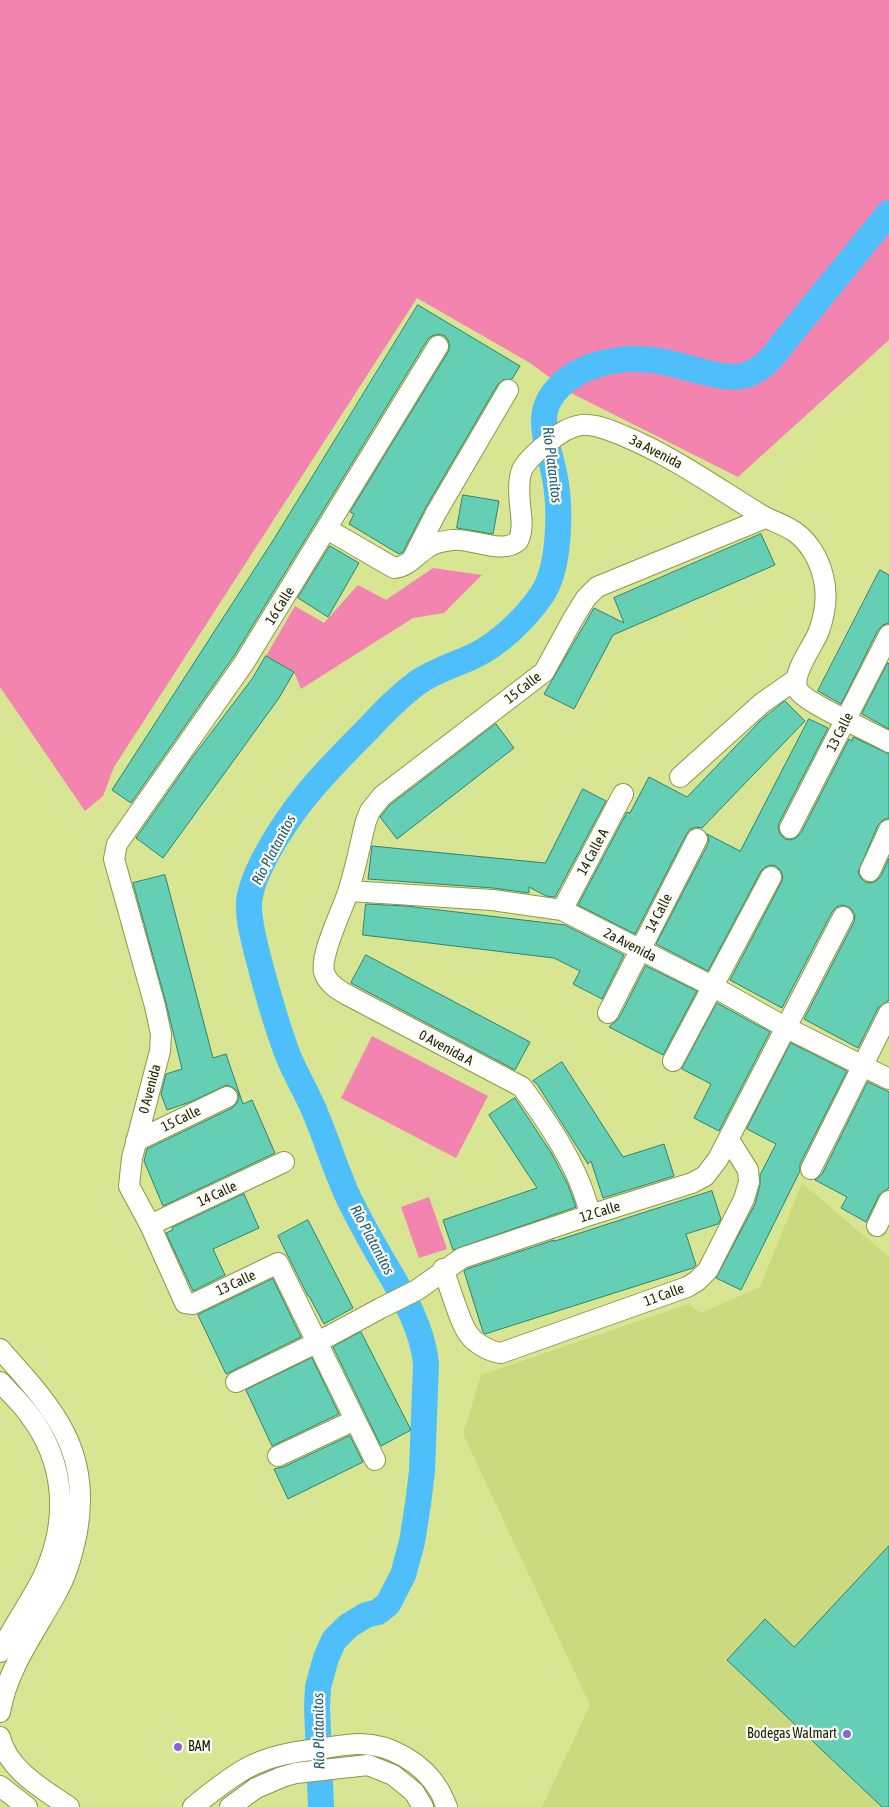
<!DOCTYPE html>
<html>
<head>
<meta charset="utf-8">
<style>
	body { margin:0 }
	canvas { display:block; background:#d8e593 }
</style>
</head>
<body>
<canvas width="889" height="1807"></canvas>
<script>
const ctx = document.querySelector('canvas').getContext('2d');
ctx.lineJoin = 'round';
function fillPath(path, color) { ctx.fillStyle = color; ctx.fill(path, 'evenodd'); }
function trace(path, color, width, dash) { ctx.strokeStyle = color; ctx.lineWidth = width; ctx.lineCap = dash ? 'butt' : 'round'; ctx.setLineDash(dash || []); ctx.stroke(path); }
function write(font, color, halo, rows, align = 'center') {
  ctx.font = font + ' "Asap Condensed",sans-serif'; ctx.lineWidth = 4.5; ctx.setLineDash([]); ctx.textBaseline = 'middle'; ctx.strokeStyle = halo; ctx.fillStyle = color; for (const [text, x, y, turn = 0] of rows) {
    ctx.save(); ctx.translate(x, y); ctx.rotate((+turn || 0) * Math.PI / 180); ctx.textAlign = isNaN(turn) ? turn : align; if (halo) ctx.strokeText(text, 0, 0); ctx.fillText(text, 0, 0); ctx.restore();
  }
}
const built = new Path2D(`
	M802,1183l87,74v550h-347l48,-102 -127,-271 18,-59 207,-71 13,9 59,-26z`);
const green = new Path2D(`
	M0,0h889v340l-151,137 -167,-84 -41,-30 -113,-65 -303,469 -11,29 -18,15 -85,-124z
	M433,568l49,7 -38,38 -31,5 -112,71 -7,-17 -28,-16 29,-50 29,17 34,-38 28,15z
	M372,1036l116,60 -32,62 -115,-60z
	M429,1197l18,52 -28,9 -18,-51z`);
const river = new Path2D(`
	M321,1807l-4,-100 1,-20 8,-29 8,-18 14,-14 18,-11 12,-3 10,-8 15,-29 9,-33 6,-38 4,-33 4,-107c-4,-46 -36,-88 -57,-127 -10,-19 -21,-37 -28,-57 -9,-21 -16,-44 -25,-65 -8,-20 -19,-38 -27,-57 -13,-33 -22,-67 -31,-101 -4,-17 -10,-36 -9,-55 3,-31 36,-80 55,-104 19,-24 41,-46 62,-67 16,-17 32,-34 51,-48 18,-13 38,-18 57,-27 26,-13 50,-36 67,-60 20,-28 20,-91 13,-123 -4,-20 -13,-43 -9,-62 2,-9 8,-18 14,-24 21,-23 62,-31 92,-27 13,1 27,5 41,9 13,3 28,8 41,8 23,0 38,-17 50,-34l106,-130`);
const building = new Path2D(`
	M418,305l102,61 -8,13 -9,1 -5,4 -72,123 -23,45 -4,2 -50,-30 5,-10 -4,-2 98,-160 2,-6 -2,-6 -3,-4 -7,-2 -6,2 -4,3 -194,317 -103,147 -19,-13 162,-251z
	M463,495l36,6 -6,33 -36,-6z
	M761,534l14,31 -162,70 -39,74 -30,-15 50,-86 30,15 -10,-25z
	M330,546l29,17 -31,54 -30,-19z
	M880,570l9,5v48l-6,2 -5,5 -37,74 -23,-13z
	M266,656l28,16 -15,26 -116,160 -27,-20 56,-80 60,-79z
	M888,663l1,1v65l-27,-15z
	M785,701l20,20 -103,107 -6,-1 -6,2 -3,4 -52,101 -57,-29 49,-93 3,1 19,-36 38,20 74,-77z
	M809,719l19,9 -49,95 -1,5 2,6 5,5 5,1 6,-2 5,-5 48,-94 3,2 1,-4 36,17v64l-6,2 -5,5 -20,47 2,5 5,5 6,1 5,-2 5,-5 8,-18v142l-11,8 -20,40 -54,-29 50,-97 1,-6 -2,-5 -4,-4 -7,-2 -6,2 -4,5 -50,96 -52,-28 51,-97 2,-6 -2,-6 -5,-5 -5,-1 -6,2 -4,4 -53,100 -52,-27 52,-100 1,-5 -2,-5 33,17z
	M496,724l18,24 -117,91 -17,-22 10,-12z
	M583,789l23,12 -51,96 -9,-1 -17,-9v6l-36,-5 -125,-9 4,-33 173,17z
	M165,875l48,183 13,-4 17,50 9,-4 23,53 -112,53 -19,-45 3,-12 85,-41 5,-5 2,-6 -1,-5 -4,-4 -7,-3 -37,17 -23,8 -6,-16 5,-20 16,-5 -16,-66 -33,-120z
	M366,904l40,2 159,19 59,30 -22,44 -29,-15 7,-13 -26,-13 -191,-23z
	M366,955l164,87 -15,28 -164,-87z
	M646,966l51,25 -34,64 -54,-28 10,-9z
	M717,1003l53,29 -51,99 -25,-13 17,-34 -29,-15z
	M791,1043l56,28 -47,93v7l-59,119 -25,-12 39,-74 5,-19v-10l16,-31 -29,-15z
	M562,1062l61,95 41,-13 10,32 -71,22 -12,-37 -3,3 -51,-80 -4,-3z
	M868,1082l21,10v96l-10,7 -13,27 -25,-14 6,-11 -32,-17 7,-6z
	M515,1098l37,56 16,31 8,22 -123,43 -10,-30 94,-32 -48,-73z
	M712,1191l9,28 -3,5 -32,10 10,31 -3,3 -208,66 -2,-2 -19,-61 3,-2 87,-29v1z
	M244,1194l15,34 -46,21 12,26 -32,16 -27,-58 7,-3 -1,-2z
	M308,1220l45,88 -29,16 -15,-28h-1l-30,-60z
	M273,1279l28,58 -75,37 -28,-59z
	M361,1332l50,98 -30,16 -48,-99z
	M312,1358l27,56 -67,32 -26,-56z
	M350,1436l13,26 -75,37 -14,-30 9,-2z
	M889,1546v261h-7l-155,-147 38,-41 29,28z`);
const minor = new Path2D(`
	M327,529l67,39c14,-1 22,-13 33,-20 7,-6 17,-7 26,-8 19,-2 49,15 65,1 6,-12 3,-24 2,-37 -1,-11 -2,-24 2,-34 5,-12 33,-34 44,-40 7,-3 15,-6 22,-5 13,1 24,6 36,11 48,20 90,50 134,77 12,8 26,11 37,19 14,10 24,27 28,44 5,18 2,38 -4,55 -6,16 -29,43 -21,59 6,12 75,43 91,52
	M414,556l22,-43 72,-123
	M680,777l82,-74 33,-23
	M790,828l99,-193
	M870,871l19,-41
	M349,891l143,9 70,10 150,76 73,41 104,52
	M562,910l61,-116
	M608,1013l89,-174
	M673,1061l98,-184
	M136,1141l91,-44
	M811,1169l78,-156
	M590,1215c-10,-46 -41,-91 -68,-128l-167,-88c-11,-6 -27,-13 -31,-27 -4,-18 18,-61 24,-80 8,-24 12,-48 18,-71l4,-10 12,-15 162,-124 29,-53 13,-21 11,-11 168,-69
	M150,1225l134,-63
	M877,1226l12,-25
	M443,1269c6,15 18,58 27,67 6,8 21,16 31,17l186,-66 10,-6 11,-11 36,-71 5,-17 -1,-12 -19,-30
	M0,1349c52,58 92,100 77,183 -4,20 -9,40 -19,58 -21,40 -50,76 -58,122
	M0,1382c9,10 20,20 28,31 39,50 41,110 14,166 -13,25 -29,48 -42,73
	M236,1382l82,-40 63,-34 36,-18 45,-32 128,-43 102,-32 13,-7 13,-17 125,-242
	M278,1456l77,-36
	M375,1460l-97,-197 -85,41 -8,-1 -35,-78 -21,-39 3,-28 28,-107 1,-17 -6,-28 -41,-147 3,-15 127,-181 194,-317
	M0,1737c8,33 43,52 69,70
	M0,1786l27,21
	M193,1807c17,-14 33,-27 52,-38 23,-13 48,-17 73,-20 14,-2 28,-5 42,-5 30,0 63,19 79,46 3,5 5,11 8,17
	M230,1807l26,-19 26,-11 14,-4 72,-8 25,10 21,17 9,15`);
const markers = [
	[847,1734,5,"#8b63dd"],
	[178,1747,5,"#8b63dd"]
];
const streetNames = [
	["3a Avenida",656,452,27],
	["16 Calle",280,606,-58],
	["15 Calle",523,688,-38],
	["13 Calle",840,732,-63],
	["14 Calle A",593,852,-62],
	["14 Calle",659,913,-63],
	["2a Avenida",630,945,27],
	["0 Avenida A",446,1048,28],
	["0 Avenida",150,1089,-75],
	["15 Calle",181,1119,-26],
	["14 Calle",217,1194,-25],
	["12 Calle",600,1212,-17],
	["13 Calle",236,1283,-25],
	["11 Calle",664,1295,-20]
];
const poiNames = [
	["Bodegas Walmart",837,1734],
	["BAM",188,1747,"left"]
];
const waterNames = [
	["Río Platanitos",552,465,83],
	["Río Platanitos",274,850,-62],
	["Río Platanitos",372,1240,62],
	["Río Platanitos",319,1731,-91]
];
fillPath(built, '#ccda7f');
fillPath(green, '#f384b0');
trace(river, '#4fbffb', 26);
fillPath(building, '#65cfb6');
trace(building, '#2f826f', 1);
trace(minor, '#8d9848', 22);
trace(minor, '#fff', 20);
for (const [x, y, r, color] of markers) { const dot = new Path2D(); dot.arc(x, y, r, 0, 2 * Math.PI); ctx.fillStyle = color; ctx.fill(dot); trace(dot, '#fcfef6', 2); }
write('14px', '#191c00', '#fcfef6', streetNames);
write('14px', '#191c00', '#fcfef6', poiNames, 'right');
write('italic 15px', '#205b7a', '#fcfef6', waterNames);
</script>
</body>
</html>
